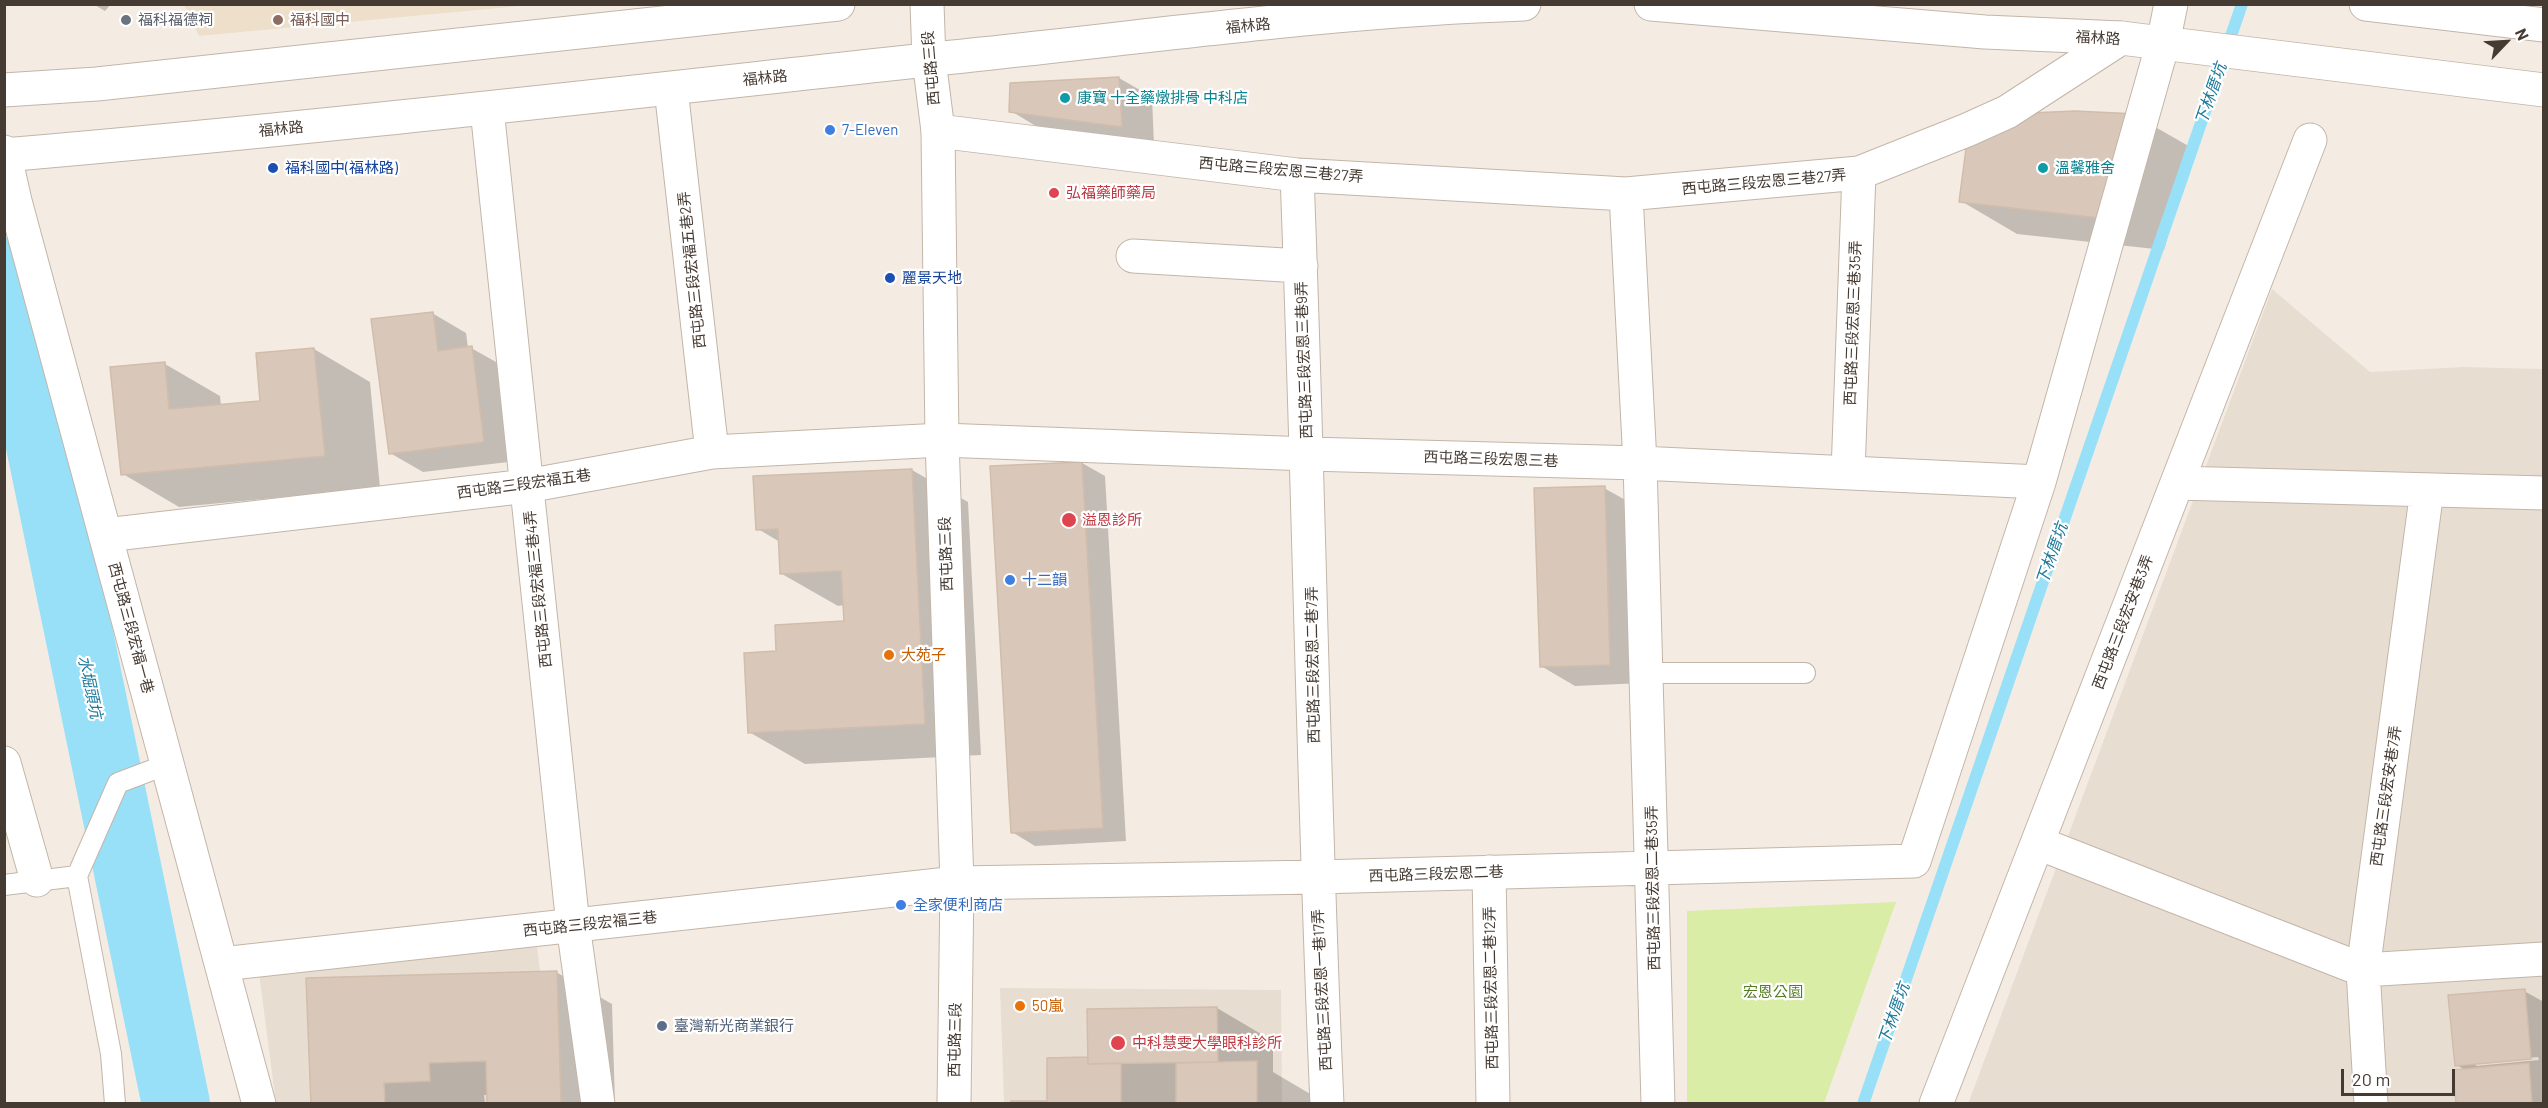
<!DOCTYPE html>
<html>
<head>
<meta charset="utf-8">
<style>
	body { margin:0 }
	#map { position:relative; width:2548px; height:1108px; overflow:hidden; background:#f4ece3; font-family:Barlow,sans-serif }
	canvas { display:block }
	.frame { position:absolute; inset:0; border:6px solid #463b33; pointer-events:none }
	.north { position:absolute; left:2476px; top:12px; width:60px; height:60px; -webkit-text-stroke:4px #fff; paint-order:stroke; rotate:65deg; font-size:16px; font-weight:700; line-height:24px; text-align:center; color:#463b33 }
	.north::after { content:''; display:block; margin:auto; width:21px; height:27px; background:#463b33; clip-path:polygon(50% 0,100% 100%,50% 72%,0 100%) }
	.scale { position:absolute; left:2341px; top:1069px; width:114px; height:27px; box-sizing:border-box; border:3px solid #463b33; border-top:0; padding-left:8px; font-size:18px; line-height:21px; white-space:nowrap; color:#463b33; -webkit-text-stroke:4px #fff; paint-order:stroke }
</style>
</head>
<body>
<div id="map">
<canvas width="2548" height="1108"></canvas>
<div class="frame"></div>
<div class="north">N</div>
<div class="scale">20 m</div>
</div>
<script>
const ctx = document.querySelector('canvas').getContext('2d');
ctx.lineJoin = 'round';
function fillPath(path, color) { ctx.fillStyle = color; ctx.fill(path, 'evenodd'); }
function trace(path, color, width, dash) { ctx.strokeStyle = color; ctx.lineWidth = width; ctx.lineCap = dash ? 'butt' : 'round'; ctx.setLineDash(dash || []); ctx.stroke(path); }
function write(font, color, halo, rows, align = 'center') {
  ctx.font = font + ' Barlow,"Noto Sans TC",sans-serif'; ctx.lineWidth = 4.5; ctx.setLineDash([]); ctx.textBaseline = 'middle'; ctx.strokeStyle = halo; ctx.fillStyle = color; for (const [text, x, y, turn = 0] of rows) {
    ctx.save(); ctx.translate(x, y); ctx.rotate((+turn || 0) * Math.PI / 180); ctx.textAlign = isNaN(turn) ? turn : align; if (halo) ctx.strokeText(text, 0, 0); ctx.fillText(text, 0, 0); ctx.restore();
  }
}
const residential = new Path2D(`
	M2272,289l98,83 93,-5 80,2v734l-575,1z
	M535,931l22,172h-281l-18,-137z
	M1000,988l281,2 1,113h-278z`);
const education = new Path2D(`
	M184,5h347l-332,31z`);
const green = new Path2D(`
	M1896,902l-72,201h-137v-192z`);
const shadow = new Path2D(`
	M93,4h18l-6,7z
	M1119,78l33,19 2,48 -110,-14 -33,-20 1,-27z
	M2136,116l56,32 -28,102 -147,-16 -56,-33z
	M432,313l34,20 2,15h3l34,19 12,94 -94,11 -33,-19z
	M314,349l56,33 10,106 -201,19 -56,-33 42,-110 55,32 1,10 40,-4z
	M1082,463l23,13 21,365 -91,5 -23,-14z
	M912,470l56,32 13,253 -176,9 -56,-32 29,-79 67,-30 -1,-18 -6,1 -56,-32 -2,-32 -22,-13z
	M1604,488l34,19 5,176 -68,3 -34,-20z
	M556,972l56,32 3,100h-126l-1,-9h-4l1,9h-173z
	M2524,991l20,11v102h-87l8,-34 -8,-5zM2538,1057l1,3 -63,6v-3z
	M1217,1008l56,33v31l39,23 1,9h-301l37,-2 41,-43z`);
const stream = new Path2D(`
	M1863,1104l379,-1100`);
const river = new Path2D(`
	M4,271l172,833`);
const building = new Path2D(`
	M1119,77l3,50 -113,-15 1,-29z
	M2075,111l62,3 -29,105 -149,-17 9,-69 40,-19z
	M433,312l5,39 34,-5 12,96 -95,12 -18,-135z
	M314,348l11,108 -204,19 -11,-108 55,-5 4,47 91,-8 -4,-48z
	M1082,462l21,366 -92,5 -21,-367z
	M912,469l13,255 -177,9 -4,-80 32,-2 -1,-26 69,-4 -3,-50 -61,3 -2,-45 -22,1 -3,-54z
	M1605,486l5,179 -70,2 -6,-179z
	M557,971l4,133h-74l-1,-43 -57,2 1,18 -46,2 1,21h-74l-5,-126z
	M2525,989l6,70 -76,7 -7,-71z
	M1217,1007l1,55 -130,2 -1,-55z
	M1088,1057v7l33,-1v41h-110v-3h36v-43z
	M1257,1061v43h-81v-41z
	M2529,1063l3,41h-76l-3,-34z`);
const service = new Path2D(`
	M1647,673h158
	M4,885l73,-9
	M115,1104l-4,-50 -34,-178 41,-93 50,-19`);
const minor = new Path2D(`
	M671,89l41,363
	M487,109l86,816 25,179
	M938,131l359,44 329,19 233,-21 108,-43 40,-18 114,-74
	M4,152l11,49 244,903
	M1297,175c12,309 16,619 30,929
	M1626,194l14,269 18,641
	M1133,256l168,10
	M1848,473l11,-300
	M2177,483l367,10
	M106,535l421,-49 185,-34 230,-12 366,14 332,9 399,19
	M4,763l33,117
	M2038,843l325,127 181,-11
	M1489,872l4,232
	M222,964l735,-81 360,-6 597,-16 125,-379 124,-439
	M1936,1104l374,-964
	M2371,1104l-8,-134 64,-480`);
const tertiary = new Path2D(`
	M927,4l2,56 9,71 4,309 15,443 -3,221
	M1651,4l334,28 136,6 423,52
	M2366,4l178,21
	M2163,43l8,-39
	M4,90l93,-6 741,-80
	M4,155c327,-28 652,-66 978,-101 180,-19 361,-44 542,-50`);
const markers = [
	[126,20,6,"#6b7280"],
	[278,20,6,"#8d6e63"],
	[1065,98,6,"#0f9aa8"],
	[830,130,6,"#3f7fe0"],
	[273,168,6,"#1a4fb4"],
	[2043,168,6,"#0f9aa8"],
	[1054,193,6,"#e0444e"],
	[890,278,6,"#1a4fb4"],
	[1069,520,8,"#e0444e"],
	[1010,580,6,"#3f7fe0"],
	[889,655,6,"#e8710a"],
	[901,905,6,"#3f7fe0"],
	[1020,1006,6,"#e8710a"],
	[662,1026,6,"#5c6f8a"],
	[1118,1043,8,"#e0444e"]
];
const worshipNames = [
	["福科福德祠",138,20]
];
const educationNames = [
	["福科國中",290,20]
];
const streetNames = [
	["福林路",1248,26,-6],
	["福林路",2098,38,3],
	["西屯路三段",931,68,-95],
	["福林路",765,78,-6],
	["福林路",281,129,-6],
	["西屯路三段宏恩三巷27弄",1281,170,5],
	["西屯路三段宏恩三巷27弄",1764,182,-5],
	["西屯路三段宏福五巷2弄",692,270,-96],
	["西屯路三段宏恩三巷35弄",1853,323,-88],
	["西屯路三段宏恩三巷9弄",1304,360,-92],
	["西屯路三段宏恩三巷",1491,459,2],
	["西屯路三段宏福五巷",524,484,-8],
	["西屯路三段",946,554,-92],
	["西屯路三段宏福三巷4弄",538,589,-96],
	["西屯路三段宏安巷3弄",2123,622,-69],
	["西屯路三段宏福一巷",131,628,75],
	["西屯路三段宏恩二巷7弄",1313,665,-91],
	["西屯路三段宏安巷7弄",2386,796,-82],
	["西屯路三段宏恩二巷",1436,874,-2],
	["西屯路三段宏恩二巷35弄",1653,888,-91],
	["西屯路三段宏福三巷",590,924,-6],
	["西屯路三段宏恩二巷12弄",1491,988,-91],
	["西屯路三段宏恩一巷17弄",1322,990,-93],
	["西屯路三段",955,1040,-89]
];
const cultureNames = [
	["康寶 十全藥燉排骨 中科店",1077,98],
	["溫馨雅舍",2055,168]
];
const shopNames = [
	["7-Eleven",842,130],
	["十二韻",1022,580],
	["全家便利商店",913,905]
];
const transitNames = [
	["福科國中(福林路)",285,168],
	["麗景天地",902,278]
];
const healthNames = [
	["弘福藥師藥局",1066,193],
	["溢恩診所",1082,520],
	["中科慧雯大學眼科診所",1132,1043]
];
const foodNames = [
	["大苑子",901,655],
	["50嵐",1032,1006]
];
const parkNames = [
	["宏恩公園",1773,992]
];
const serviceNames = [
	["臺灣新光商業銀行",674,1026]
];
const waterNames = [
	["下林厝坑",2211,94,-71],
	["下林厝坑",2052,554,-71],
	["水堀頭坑",90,687,78],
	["下林厝坑",1894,1014,-71]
];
fillPath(residential, '#e8ddd1');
fillPath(education, '#eedfcb');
fillPath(green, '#d9eda7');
fillPath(shadow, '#0003');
trace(stream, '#98e0f8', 12);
trace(river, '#98e0f8', 68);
fillPath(building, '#d9c8ba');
trace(building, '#d2bcaa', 1.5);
trace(service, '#c3b5a8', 22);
trace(minor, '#c3b5a8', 35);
trace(tertiary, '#c3b5a8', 35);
trace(service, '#fff', 20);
trace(minor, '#fff', 33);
trace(tertiary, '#fff', 33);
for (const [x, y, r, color] of markers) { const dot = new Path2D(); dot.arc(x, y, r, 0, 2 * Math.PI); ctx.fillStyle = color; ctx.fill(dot); trace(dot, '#fff', 2); }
write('15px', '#5b616d', '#fff', worshipNames, 'left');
write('15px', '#785e54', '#fff', educationNames, 'left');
write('15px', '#463b33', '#fff', streetNames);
write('15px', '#0d838f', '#fff', cultureNames, 'left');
write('15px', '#366cbe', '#fff', shopNames, 'left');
write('15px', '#164399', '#fff', transitNames, 'left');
write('15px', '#be3a42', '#fff', healthNames, 'left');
write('15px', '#c56008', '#fff', foodNames, 'left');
write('15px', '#537d20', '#fff', parkNames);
write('15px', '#4e5e75', '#fff', serviceNames, 'left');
write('italic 16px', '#1e7a9b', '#fff', waterNames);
</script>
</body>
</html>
